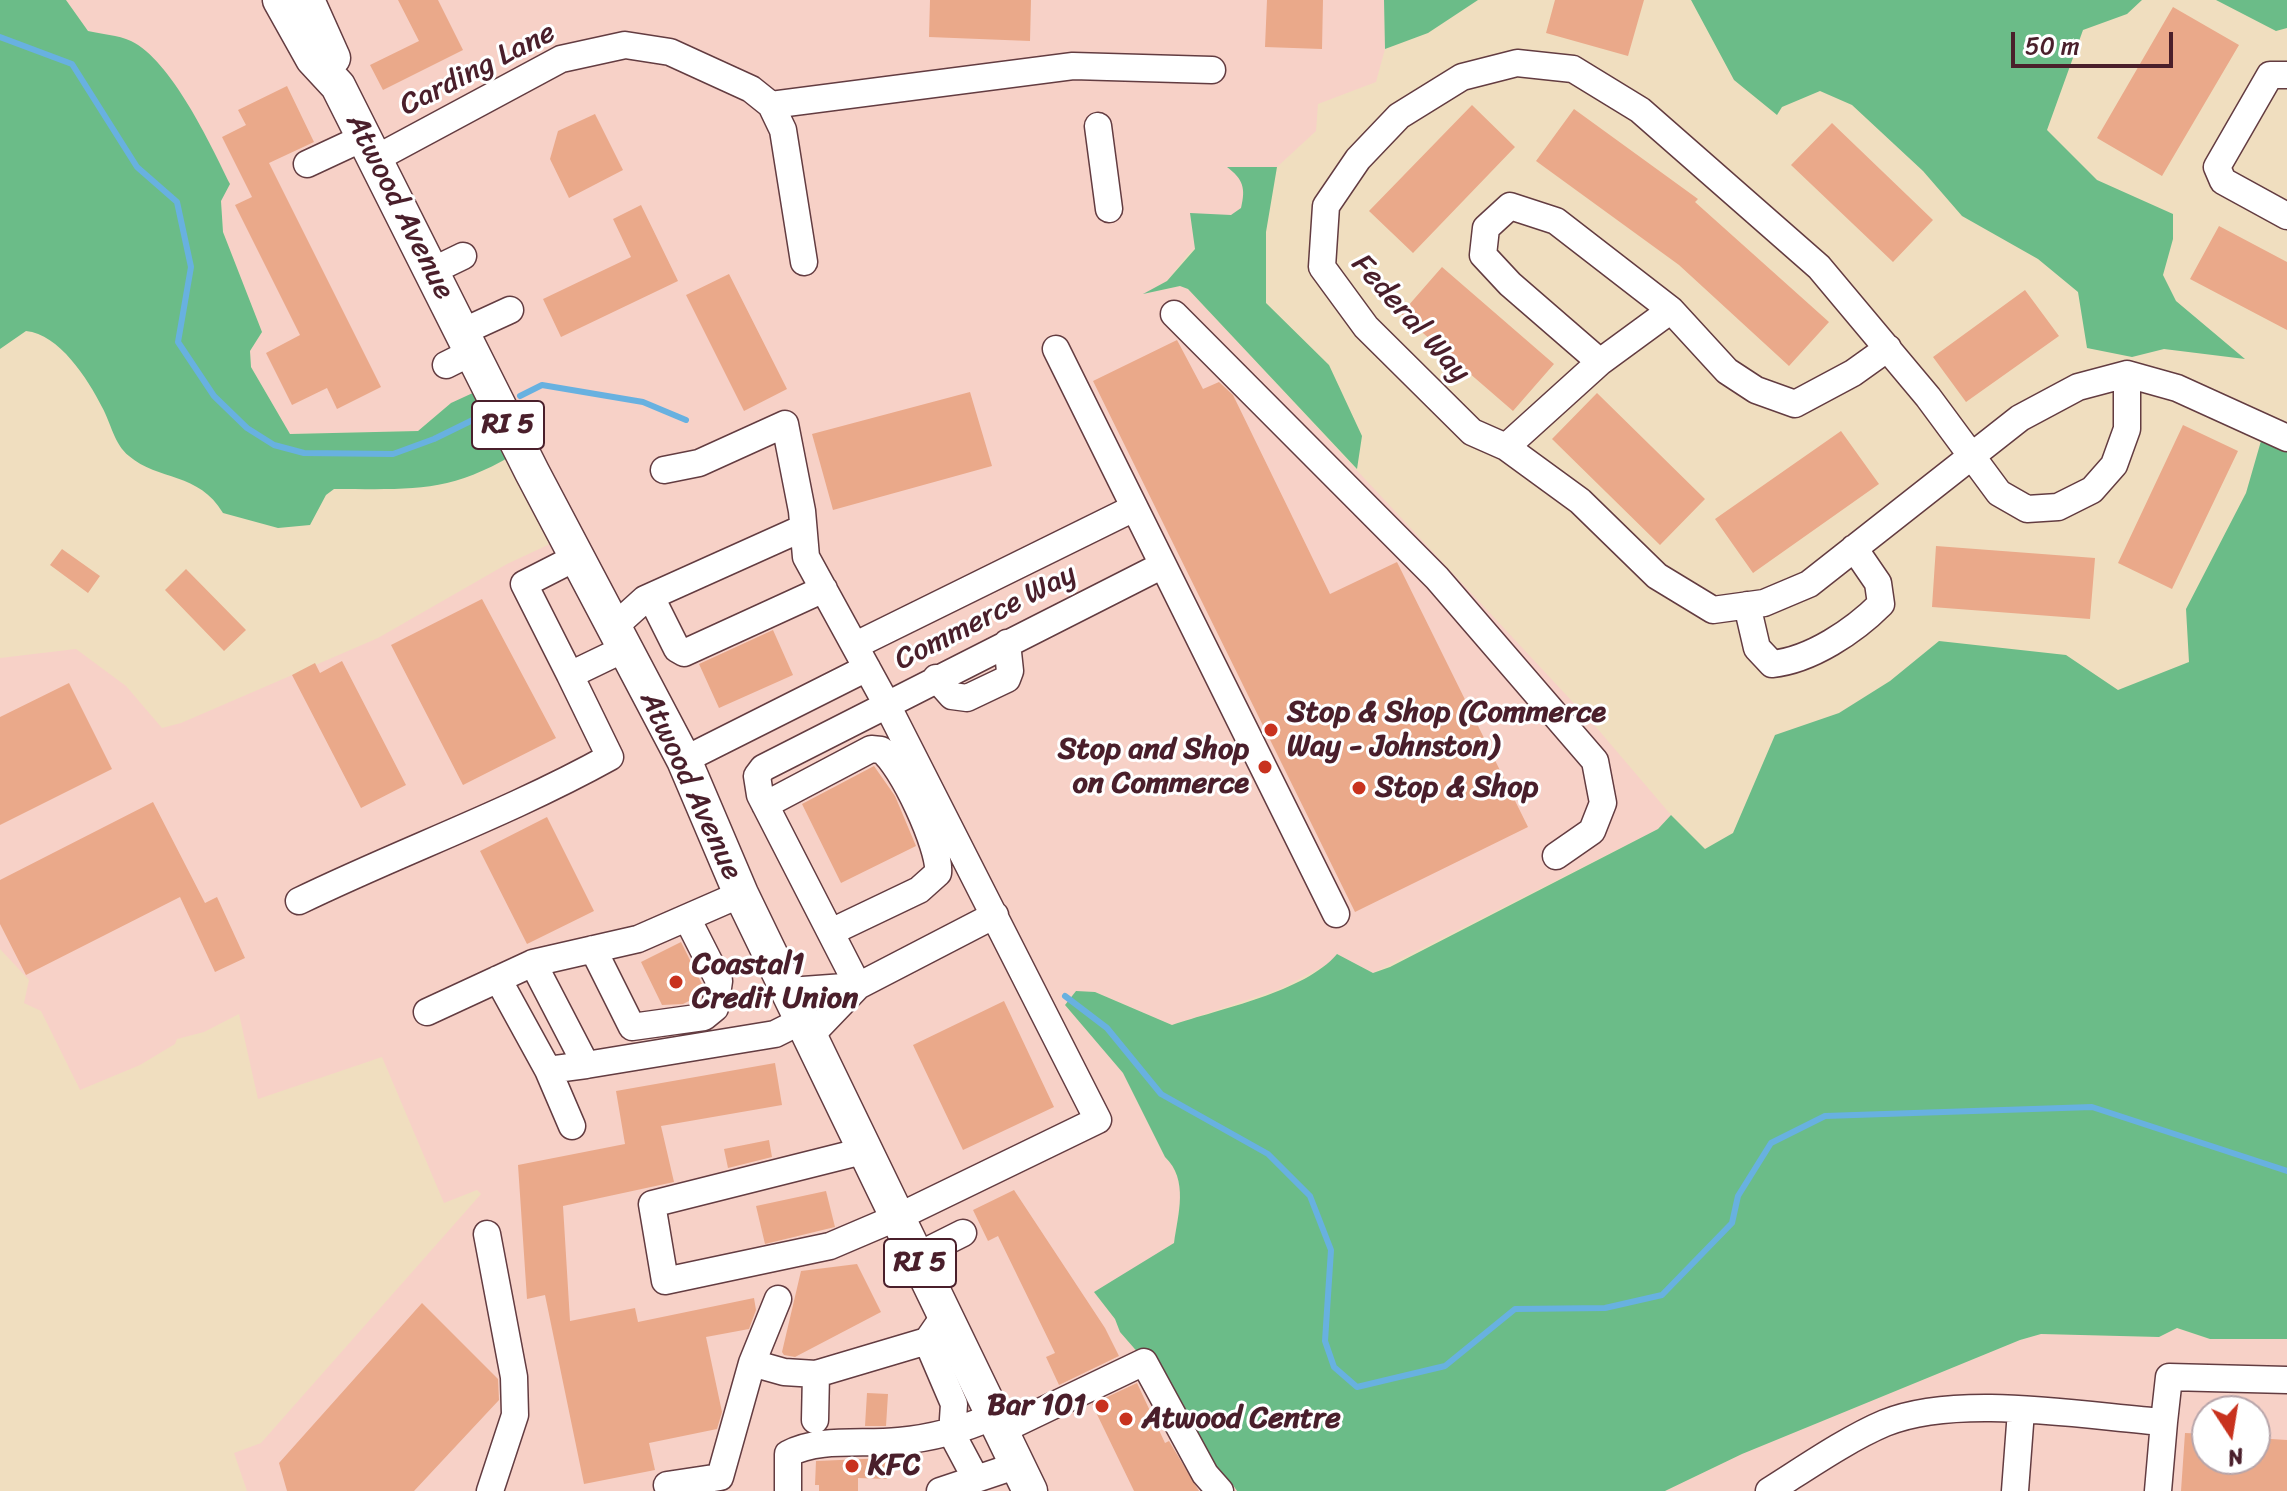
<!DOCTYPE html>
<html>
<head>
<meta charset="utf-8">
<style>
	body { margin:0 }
	#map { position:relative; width:2287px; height:1491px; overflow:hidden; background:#f0debf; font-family:Sriracha,sans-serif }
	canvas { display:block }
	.north { position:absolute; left:2191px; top:1395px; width:80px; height:80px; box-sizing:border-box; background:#fff; border:2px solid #b7a5aa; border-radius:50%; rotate:168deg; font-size:22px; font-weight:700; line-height:32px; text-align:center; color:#4a1f2b }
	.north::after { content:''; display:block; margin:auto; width:28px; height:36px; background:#c8321e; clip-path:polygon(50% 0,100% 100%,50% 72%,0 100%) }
	.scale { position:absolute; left:2011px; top:32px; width:162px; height:36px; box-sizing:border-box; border:4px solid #4a1f2b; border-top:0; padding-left:10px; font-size:24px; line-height:28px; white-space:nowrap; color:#4a1f2b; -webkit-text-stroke:6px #fff; paint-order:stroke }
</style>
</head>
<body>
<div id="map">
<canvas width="2287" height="1491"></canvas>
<div class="north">N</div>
<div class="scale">50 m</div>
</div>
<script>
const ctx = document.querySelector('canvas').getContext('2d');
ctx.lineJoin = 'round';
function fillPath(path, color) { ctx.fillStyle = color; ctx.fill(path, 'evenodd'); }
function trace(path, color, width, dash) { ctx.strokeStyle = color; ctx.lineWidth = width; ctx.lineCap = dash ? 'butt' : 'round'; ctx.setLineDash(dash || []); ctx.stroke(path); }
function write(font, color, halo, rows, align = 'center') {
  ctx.font = font + ' Sriracha,sans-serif'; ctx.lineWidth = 6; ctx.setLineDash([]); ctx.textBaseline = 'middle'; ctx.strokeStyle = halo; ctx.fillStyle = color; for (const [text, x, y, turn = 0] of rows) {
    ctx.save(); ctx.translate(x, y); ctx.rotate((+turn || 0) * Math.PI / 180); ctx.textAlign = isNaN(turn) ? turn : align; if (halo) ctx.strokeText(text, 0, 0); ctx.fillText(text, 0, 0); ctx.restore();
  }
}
const built = new Path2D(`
	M66,0h1318l1,49 -9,33 -58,22 -2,27 -39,36h-49l12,10 5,15 -4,16 -53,46 -21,27 -20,12 33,-7 8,3 408,438 75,88 -13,14 -285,144 -36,-19 -7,9 -50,26 -108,36 -77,-33 -30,13 58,67 42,85 7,7 10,26 -8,53 -79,50 20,26 5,13 27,31 90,128h-990l-13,-38 27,-10 220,-249 -4,-4 -33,13 -62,-146 -124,42 -19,-85 -35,18 -27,7 -2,5 -35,21 -60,25 -39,-79 -17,-8 5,-23 -29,-31v-291l76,-9 50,37 36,42 19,-5 197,-85 129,-74 60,-28 -74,-146 -42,13 -33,28 -128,3 -39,-67 -1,-16 12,-19 -39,-100 -2,-31 -62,-135 -27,-25 -44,-10z
	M2177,1328l33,11h77v152h-622l77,-37 278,-114 21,-6 118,3zM2207,1411h48v48h-48z`);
const forest = new Path2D(`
	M0,0h66l22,31c13,3 30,4 43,10 40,19 80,104 99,143l-9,17 2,31 39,100 -12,19 1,16 39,67 128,-3 33,-28 37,-17 35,63c-73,45 -107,40 -189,40l-8,6 -16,30 -32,3 -55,-15c-24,-41 -65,-32 -94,-57 -15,-12 -18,-33 -27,-49 -14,-28 -43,-73 -76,-76l-26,18z
	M1384,0h94l-50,33 -43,16z
	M1691,0h451l-15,14 -44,16 -36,100 50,50 76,34v25l-10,36 13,26 69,58 -81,-10 -32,8 -45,-9 -9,-56 -40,-33 -76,-43 -39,-45 -71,-66 -32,-14 -38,16 -5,8 -43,-35z
	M2216,0h71v28l-11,3z
	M1227,167h50l-11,65v71l63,62 33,71 -5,33 -169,-180 -8,-3 -37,8 24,-13 28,-32 -5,-36 41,2 10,-7c5,-20 2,-29 -14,-41z
	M2263,434l24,12v893h-77l-33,-11 -18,9 -118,-3 -21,6 -278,114 -77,37h-428l-4,-6 -14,-3 -72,-119 -27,-31 -5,-13 -21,-27 80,-49c4,-29 15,-63 -9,-86l-42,-84 -58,-68 11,-14 19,1 77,33c47,-16 133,-33 165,-71l36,19 17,-6 268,-138 13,-14 34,34 28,-16 42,-98 64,-22 51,-32 49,-40 127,14 52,35 71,-28 -3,-53 60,-116z`);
const stream = new Path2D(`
	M0,37l72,27 65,103 40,35 14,65 -13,75 36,54 33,32 27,17 30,8 89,1 41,-15 51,-25
	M520,396l22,-11 101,17 43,18
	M1065,996l42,32 54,66 107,60 42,42 21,54 -6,91 9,26 23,20 88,-21 70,-57 90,-1 57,-13 70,-72 6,-27 33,-53 54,-27 267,-9 195,64`);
const building = new Path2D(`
	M398,0h40l25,50 -80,40 -13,-25 49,-24z
	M930,0h101l-1,41 -101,-4z
	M1267,0h56l-1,49 -57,-2z
	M1555,0h89l-16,56 -82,-23z
	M2173,7l66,38 -77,131 -65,-38z
	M287,86l27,56 -45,21 112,224 -44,22 -10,-21 -35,17 -26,-52 34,-18 -65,-130 17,-8 -30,-60 24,-12 -8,-15z
	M1472,105l43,42 -102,106 -44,-42z
	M1574,109l124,90 -3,3 134,120 -40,44 -110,-101 -143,-104z
	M595,114l28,56 -54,28 -19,-39 8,-28z
	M1832,123l101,97 -40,42 -102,-97z
	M641,205l37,76 -117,56 -18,-38 88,-42 -18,-38z
	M2219,226l68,36v68l-97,-51z
	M1442,267l112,97 -41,47 -112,-97z
	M729,274l58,115 -43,22 -58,-116z
	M2025,290l34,46 -93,66 -33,-45z
	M1177,340l26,49 16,-7 14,13 97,199 67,-32 131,265 -173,85 -262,-531z
	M970,392l22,74 -159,44 -21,-76z
	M1597,393l108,106 -45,46 -108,-106z
	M2183,425l55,26 -66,138 -54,-26z
	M1841,431l38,53 -126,89 -38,-54z
	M1936,546l159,12 -5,61 -158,-12z
	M62,549l38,27 -12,17 -38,-28z
	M186,569l60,61 -22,21 -59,-61z
	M482,599l74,139 -93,47 -72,-140z
	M773,630l20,45 -74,33 -20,-44z
	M342,661l64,124 -45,23 -69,-133 23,-12 5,10z
	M69,683l43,86 -112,56v-108z
	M874,766l21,30 21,50 -75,37 -39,-79z
	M153,802l52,101 12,-6 28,61 -30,14 -35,-75 -154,78 -26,-51v-44z
	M547,817l47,94 -67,33 -47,-93z
	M681,942l21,42 -1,11 -18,9 -21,1 -21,-43z
	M1004,1001l50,106 -91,43 -50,-105z
	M775,1063l7,42 -121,21 13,56 -111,24 7,115 65,-13 3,14 116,-24 2,12 -7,19 -43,8 16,75 -5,17 -68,14 6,27 -71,14 -39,-189 -18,4 -9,-134 107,-21 -9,-53z
	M769,1140l3,17 -44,11 -4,-19z
	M1014,1190l91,138 14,28 -60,29 -13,-28 9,-4 -57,-117 -10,5 -15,-31z
	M826,1191l9,36 -70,17 -9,-38z
	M857,1264l24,48 -86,45 -11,-2 -2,-3 19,-81z
	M422,1303l76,76 1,21 -85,91h-127l-8,-28z
	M1137,1383l28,60 4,-2 30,50h-65l-42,-87z
	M867,1393l21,1 -2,32h-21z
	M2185,1433l22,1v25h48v-21l32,2v51h-106z
	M888,1458l-1,21 -29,-1v13h-39v-6h-4l1,-24z`);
const minor = new Path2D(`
	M2287,75h-17l-53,92 6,14 64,35
	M771,105l302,-39 139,4
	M1098,126l11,83
	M375,159l186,-100 64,-14 45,7 81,37 20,16 12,25 21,132
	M307,164l58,-27
	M432,271l31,-15
	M1671,310l-71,52 -90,-78 -27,-29 3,-27 24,-22 46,15 115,89 56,61 29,19 39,14 58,-31 35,-25
	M1174,314l263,264 158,183 8,42 -11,28 -36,25
	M462,332l48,-22
	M1056,349l280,565
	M446,365l26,-13
	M2127,374v55l-13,36 -22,25 -34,17 -31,2 -28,-16 -71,-96 -109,-130 -179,-157 -67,-41 -56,-6 -55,14 -63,39 -41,43 -32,47 -4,61 44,60 106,105 34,15 74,54 77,75 56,34 51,-7 45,-19 211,-166 58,-31 49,-13 50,14 110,50
	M1506,447l94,-85
	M664,470l35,-7 86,-39 17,87 4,46 80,146 212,417 -200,97 -68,29 -165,35 -13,-77 215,-54
	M651,597l26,52 7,4 140,-64
	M1747,605l10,43 15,16c39,-4 82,-33 109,-60l-3,-21 -24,-35
	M614,627l31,-28 158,-71
	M856,645l278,-137
	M570,675l-46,-91 53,-27
	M936,678l16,18 15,2 40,-19 3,-8 -3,-28
	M684,760l183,-92
	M765,805l106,-56 10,1c20,13 60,99 57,123l-19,17 -88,42
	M741,894l-103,45 -105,24 53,102 189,-31 28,-14
	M299,901c103,-50 210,-88 311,-144l-40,-82 54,-26
	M593,949l39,78 72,-10 11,-9 4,-27 -32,-63
	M498,979l50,91 38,-5
	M858,986l-98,-191 -3,-19 6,-8 400,-203
	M789,991l69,-5
	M427,1012l106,-49
	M810,1036l48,-50 137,-71
	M548,1070l24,56
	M487,1234l27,143 1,38 -25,76
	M917,1256l46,-23
	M945,1315l-18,26 27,63 -2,30 24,45
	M752,1363l26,-64
	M815,1420l1,-46 111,-33
	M1000,1431l144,-69 61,112 15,17
	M667,1485l53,-8 32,-114 32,9 32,2
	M788,1491v-37c31,-17 76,-9 111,-13 34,-3 63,-11 95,-25
	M940,1491l78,-26
	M1769,1491c35,-22 78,-52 116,-68 73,-30 199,-7 279,-1l5,-45 118,3
	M2015,1491l6,-80
	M2158,1491l6,-69`);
const major = new Path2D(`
	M280,0l33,59 25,27 194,386 152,288 57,134 289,597
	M307,0l26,58`);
const markers = [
	[1271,730,8,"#c8321e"],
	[1265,767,8,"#c8321e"],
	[1359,788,8,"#c8321e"],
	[676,982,8,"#c8321e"],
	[1102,1406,8,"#c8321e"],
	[1126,1419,8,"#c8321e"],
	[852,1466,8,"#c8321e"]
];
const shields = [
	[508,425,72],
	[920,1263,72]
];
const shieldNames = [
	["RI 5",508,425],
	["RI 5",920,1263]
];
const streetNames = [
	["Carding Lane",478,70,-27],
	["Atwood Avenue",399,207,63],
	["Federal Way",1410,319,48],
	["Commerce Way",986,618,-27],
	["Atwood Avenue",690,786,65]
];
const poiNames = [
	["Stop & Shop (Commerce",1287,713],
	["Way - Johnston)",1287,747],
	["Stop and Shop",1249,750,"right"],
	["on Commerce",1249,784,"right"],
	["Stop & Shop",1375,788],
	["Coastal1",692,965],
	["Credit Union",692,999],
	["Bar 101",1086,1406,"right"],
	["Atwood Centre",1142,1419],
	["KFC",868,1466]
];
fillPath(built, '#f7d1c7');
fillPath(forest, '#6bbc88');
trace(stream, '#68b1e0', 6);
fillPath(building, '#eaa98a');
trace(minor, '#633c41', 29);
trace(major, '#633c41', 37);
trace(minor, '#fff', 26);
trace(major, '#fff', 34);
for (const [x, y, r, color] of markers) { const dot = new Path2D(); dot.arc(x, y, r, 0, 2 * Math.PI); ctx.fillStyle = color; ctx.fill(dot); trace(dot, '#fff', 3); }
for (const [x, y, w] of shields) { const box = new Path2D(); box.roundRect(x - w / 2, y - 24, w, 48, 6); ctx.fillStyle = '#fff'; ctx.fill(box); trace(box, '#4a1f2b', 2); }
write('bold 28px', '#4a1f2b', null, shieldNames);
write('30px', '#4a1f2b', '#fff', streetNames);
write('bold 30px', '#4a1f2b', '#fff', poiNames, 'left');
</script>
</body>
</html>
